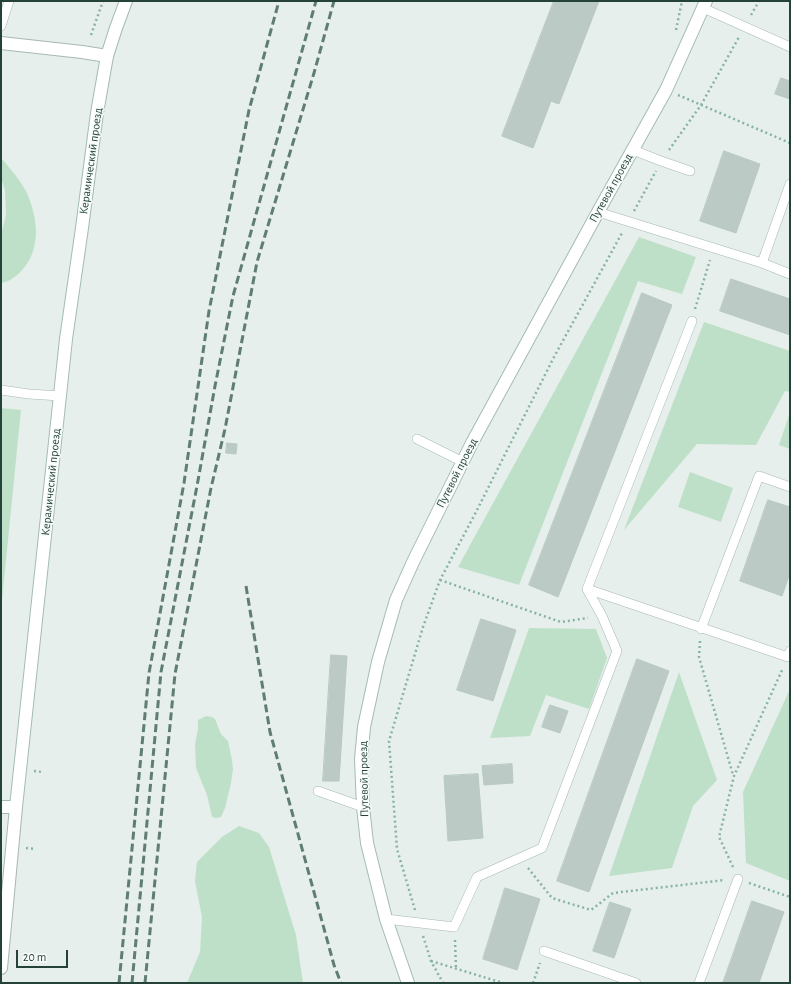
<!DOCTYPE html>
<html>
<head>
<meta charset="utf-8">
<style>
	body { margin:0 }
	#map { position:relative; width:791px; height:984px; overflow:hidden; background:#e6efeb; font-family:"Alegreya Sans",sans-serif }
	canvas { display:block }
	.frame { position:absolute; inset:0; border:2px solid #24423a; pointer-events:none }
	.scale { position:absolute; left:16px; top:950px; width:52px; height:18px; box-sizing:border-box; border:2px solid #24423a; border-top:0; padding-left:5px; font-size:12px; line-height:14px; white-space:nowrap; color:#24423a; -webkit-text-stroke:3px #f7fbf9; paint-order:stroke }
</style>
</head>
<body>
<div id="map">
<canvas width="791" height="984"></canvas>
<div class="frame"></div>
<div class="scale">20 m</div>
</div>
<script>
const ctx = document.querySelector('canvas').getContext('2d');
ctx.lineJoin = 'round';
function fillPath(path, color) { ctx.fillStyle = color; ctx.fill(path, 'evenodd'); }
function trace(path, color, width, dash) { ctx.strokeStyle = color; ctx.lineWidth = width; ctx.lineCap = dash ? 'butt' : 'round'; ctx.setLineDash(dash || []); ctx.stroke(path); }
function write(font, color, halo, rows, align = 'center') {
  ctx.font = font + ' "Alegreya Sans",sans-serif'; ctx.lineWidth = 3; ctx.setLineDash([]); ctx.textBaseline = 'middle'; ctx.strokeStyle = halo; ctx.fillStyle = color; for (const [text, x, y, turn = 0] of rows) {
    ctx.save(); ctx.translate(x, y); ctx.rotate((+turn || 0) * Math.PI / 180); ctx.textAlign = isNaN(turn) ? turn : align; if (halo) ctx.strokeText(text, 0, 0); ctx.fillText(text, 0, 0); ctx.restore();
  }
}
const green = new Path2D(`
	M1,158l3,3c7,9 16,19 22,30 11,24 16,55 -2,77 -6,7 -14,14 -23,15v-15l1,-9 -1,-6v-18l5,-20 -1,-25 -4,-12z
	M639,237l57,20 -14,37 -44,-13 -119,304 -61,-18z
	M704,322l86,29v41l-5,-1 -29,54 -59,-1 -73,86z
	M1,408l20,2 -20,200z
	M790,412v37l-11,-4z
	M690,472l43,16 -12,34 -43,-15z
	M529,628l67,1 11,29 -18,51 -43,-14 -16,41 -40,2z
	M679,672l38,108 -24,26 -21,62 -63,8z
	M790,689v192l-44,-18 -3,-71z
	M206,716l6,1 3,2 6,15 7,7 4,19 1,9 -2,14 -6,25 -4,9 -5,1 -4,-1 -5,-22 -11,-27 -1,-24 3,-15v-9z
	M239,826l20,7 10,14 27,88 7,48h-116l13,-31 2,-35 -7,-36 2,-19 25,-25z`);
const building = new Path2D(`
	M554,1h45l-40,103 -8,-3 -18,47 -31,-12z
	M781,78l9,3v18l-15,-5z
	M724,151l36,13 -24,69 -36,-12z
	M731,279l59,20v36l-70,-24z
	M642,293l30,12 -114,292 -29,-12z
	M227,443l10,1 -1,10 -10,-1z
	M768,500l22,7v66l-8,23 -42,-15z
	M481,619l35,11 -23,71 -36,-11z
	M331,655l16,1 -8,125h-16z
	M637,659l32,12 -80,221 -32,-11z
	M550,705l18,6 -8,22 -18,-6z
	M512,764l1,19 -29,2 -2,-19z
	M478,774l5,64 -35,3 -4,-65z
	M505,888l35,11 -23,71 -34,-11z
	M752,901l32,11 -25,71h-36z
	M610,902l21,7 -17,49 -21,-7z`);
const path = new Path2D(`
	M751,15l8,-14
	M676,30l6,-29
	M91,35l12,-34
	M678,95l112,48
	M669,150l32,-45 38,-68
	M634,211l22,-40
	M695,309l15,-49
	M440,580l121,42 27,-4
	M700,641l-1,16 34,118
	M34,771l8,1
	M26,848l9,1
	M733,867l-14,-30 15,-61 49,-108
	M528,868l24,30 39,12 22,-17 112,-13
	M749,883l41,14
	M415,910l-18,-61 -8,-108 34,-114 17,-47 36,-68 78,-155 68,-124
	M423,936l8,25 12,22
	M455,940l1,29
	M431,961l72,22
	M533,983l7,-20`);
const lane = new Path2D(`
	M703,8l87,39
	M1,26l8,-25
	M633,150l28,11 29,10
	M598,212l164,51 28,-79
	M762,263l28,11
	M1,390l28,4 31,2
	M417,439l46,23
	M587,589l201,68 2,-6
	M701,629l58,-153 31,11
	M318,791l45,16
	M386,919l68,8 23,-50 65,-29 75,-197 -15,-35 -15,-27 105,-268
	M544,951l92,32
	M699,983l39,-104`);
const street = new Path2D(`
	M1,43l81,9 25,4
	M1,968l15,-161`);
const secondary = new Path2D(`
	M1,807h15l50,-468 16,-111 15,-115 10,-57 9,-28 10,-27
	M408,983l-22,-64 -19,-76 -4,-36 -2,-48 3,-32 14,-65 18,-62 17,-38 60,-121 125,-229 68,-122 40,-89`);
const rail = new Path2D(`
	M246,586l24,146 64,233 7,18
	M119,983l30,-310 35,-190 25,-172 40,-201 30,-109
	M132,983l29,-311 36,-186 18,-100 18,-90 83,-295
	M145,983l30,-309 36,-186 14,-59 32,-167 57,-189 20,-72`);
const streetNames = [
	["Керамический проезд",91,161,-82],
	["Путевой проезд",611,188,-61],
	["Путевой проезд",457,473,-63],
	["Керамический проезд",51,482,-84],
	["Путевой проезд",364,779,-91]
];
fillPath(green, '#bfe0c8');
fillPath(building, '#bbcac4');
trace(building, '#b8c9c2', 1);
trace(lane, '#a8b8b2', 10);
trace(street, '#a8b8b2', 14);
trace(secondary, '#a4bbb3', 14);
trace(path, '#86b3a5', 2.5, [2, 3]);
trace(lane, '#fff', 9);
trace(street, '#fff', 12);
trace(secondary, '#fff', 12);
trace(rail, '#5f7d75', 3, [8, 4]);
write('12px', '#24423a', '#f7fbf9', streetNames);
</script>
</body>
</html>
